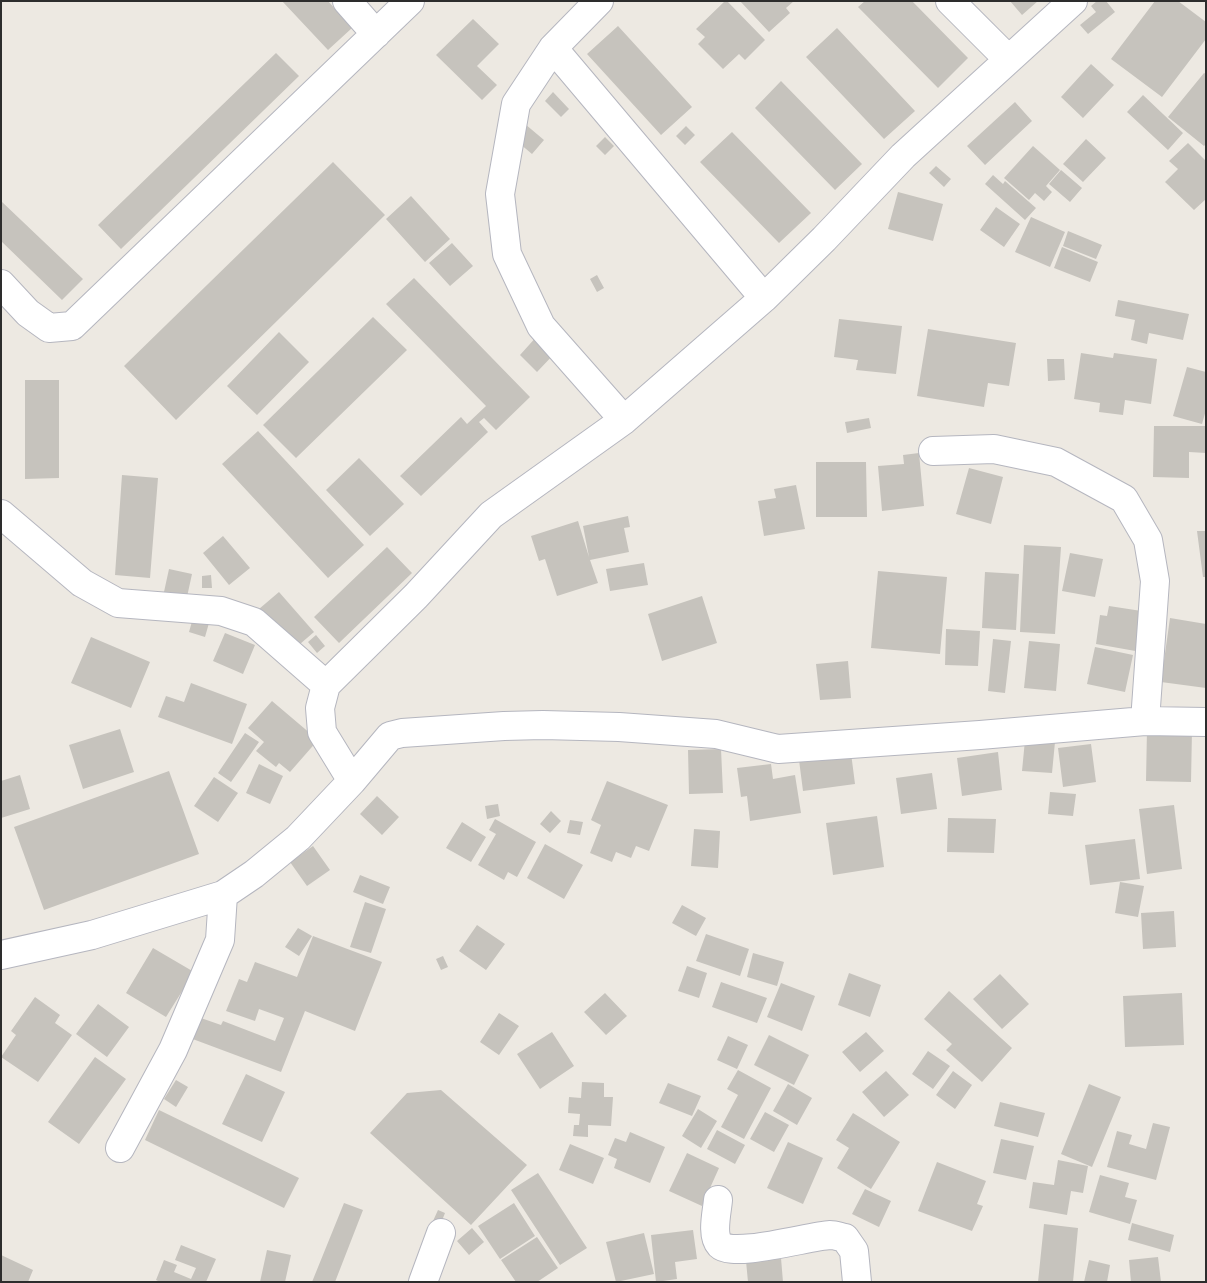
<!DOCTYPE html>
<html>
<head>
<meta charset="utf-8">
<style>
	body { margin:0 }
	#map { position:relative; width:1207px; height:1283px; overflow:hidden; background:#ede9e2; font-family:Rubik,sans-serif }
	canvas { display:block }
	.frame { position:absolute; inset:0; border:2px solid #2d2d2d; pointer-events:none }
</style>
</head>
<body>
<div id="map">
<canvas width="1207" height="1283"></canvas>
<div class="frame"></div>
</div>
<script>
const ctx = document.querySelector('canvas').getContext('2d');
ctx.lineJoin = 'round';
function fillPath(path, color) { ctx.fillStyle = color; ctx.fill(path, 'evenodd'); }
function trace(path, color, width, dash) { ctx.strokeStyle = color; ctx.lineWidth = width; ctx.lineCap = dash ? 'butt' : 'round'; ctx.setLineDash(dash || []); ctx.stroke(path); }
const building = new Path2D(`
	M282,1h46l24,27 -24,22z
	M725,1h2l38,39 -20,20 -6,-6 -16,15 -25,-25 7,-7 -9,-8z
	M740,1h54l-8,7 4,5 -21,19z
	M865,1h47l56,57 -30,30 -80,-81z
	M1010,1h28l-16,14z
	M1097,1h9l9,11 -27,22 -8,-9 16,-13 -5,-6z
	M1155,1h23l28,21v17l-44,58 -51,-38z
	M473,19l26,25 -22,22 20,19 -15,15 -46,-45z
	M618,26l74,81 -31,28 -74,-81z
	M837,28l78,83 -31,28 -78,-82z
	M276,53l23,23 -178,173 -23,-24z
	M1091,64l23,21 -31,33 -22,-21z
	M1204,73l2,1v70l-2,2 -36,-29z
	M781,81l81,83 -27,26 -80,-82z
	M553,92l16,17 -8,8 -16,-16z
	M1143,95l40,38 -15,17 -41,-38z
	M1015,102l17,19 -47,44 -18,-19z
	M525,124l19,16 -12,14 -19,-16z
	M686,126l9,9 -10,10 -9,-9z
	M732,132l79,81 -32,30 -79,-81z
	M605,137l9,9 -9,9 -9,-9z
	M1086,139l20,19 -23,24 -20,-18z
	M1188,143l18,18v38l-12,11 -29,-28 13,-13 -9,-8z
	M1033,146l27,24 -14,16 6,6 -8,9 -9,-8 -6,7 -25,-22z
	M333,162l52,53 -209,205 -52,-54z
	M936,166l15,13 -7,8 -15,-14z
	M1061,170l21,18 -12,14 -21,-18z
	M993,175l10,9 2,-3 31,27 -11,12 -40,-36z
	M898,192l45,12 -10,37 -45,-12z
	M411,196l39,43 -25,23 -39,-43z
	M1,201l82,78 -21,21 -61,-59z
	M996,207l24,17 -16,23 -24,-17z
	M1031,217l34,15 -15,35 -35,-15z
	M1068,231l34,14 -6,14 -33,-13z
	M452,243l21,23 -23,20 -21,-23z
	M1062,247l36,15 -8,20 -36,-14z
	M597,275l7,13 -7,4 -7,-13z
	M414,278l116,119 -34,33 -12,-12 -5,4 9,10 -67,64 -21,-20 61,-59 6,7 19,-18 -100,-102z
	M1118,300l71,14 -6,26 -34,-7 -2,11 -16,-4 4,-20 -20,-4z
	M373,317l34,33 -111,108 -33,-33z
	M839,319l63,7 -6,48 -40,-4 2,-10 -24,-3z
	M928,329l88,14 -7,43 -21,-3 -4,24 -67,-11z
	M279,332l30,30 -52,53 -30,-29z
	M538,335l18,17 -19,20 -17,-17z
	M1081,353l32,5 1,-5 43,6 -6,45 -26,-4 -2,15 -24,-3 1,-9 -26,-4z
	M1047,359h17l1,21 -17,1z
	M1187,367l19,5v38l-4,14 -29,-8z
	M25,380h34v98l-34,1z
	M869,418l2,10 -24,5 -2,-11z
	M1154,426h52v27l-17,-1v26l-36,-1z
	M258,431l106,114 -36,33 -106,-114z
	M919,453l5,53 -42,5 -4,-45 26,-2 -1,-9z
	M359,458l45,46 -34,32 -44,-46z
	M816,462h50l1,55h-51z
	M969,468l34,9 -12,47 -35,-10z
	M122,475l36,3 -8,100 -35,-3z
	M796,485l9,44 -41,7 -6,-35 18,-3 -2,-9z
	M628,516l2,11 -6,1 5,24 -39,8 8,23 -41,13 -12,-37 -6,2 -8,-25 47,-15 11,36 -6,-31z
	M1197,531h9v46h-3z
	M223,536l27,32 -21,17 -26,-32z
	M1024,545l37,2 -6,87 -35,-2z
	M387,547l25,26 -73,70 -25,-26z
	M1070,553l33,6 -8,38 -33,-6z
	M644,563l4,22 -38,6 -4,-22z
	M169,569l23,5 -7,32 -23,-5z
	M878,571l69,6 -7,77 -69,-6z
	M985,572l34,2 -3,56 -34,-2z
	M211,575l1,13h-10v-12z
	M279,592l35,40 -21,18 -34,-41z
	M702,596l15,47 -55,18 -14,-47z
	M1109,606l39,6 -7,40 -45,-8 4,-29 7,1z
	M193,618l16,5 -4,14 -16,-5z
	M1170,618l36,6v64l-45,-6z
	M946,629l34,2 -2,35 -33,-1z
	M225,633l30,12 -12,29 -30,-13z
	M316,635l9,11 -8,7 -9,-11z
	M91,637l59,25 -19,46 -60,-25z
	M993,639l18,2 -6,52 -17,-2z
	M1029,641l31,3 -4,47 -32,-3z
	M1095,647l38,8 -8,37 -38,-8z
	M848,661l3,37 -31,2 -4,-36z
	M191,683l56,21 -15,40 -74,-27 8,-21 18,6z
	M272,701l46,39 -28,32 -11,-9 -3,4 -20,-16 8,-9 -16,-14z
	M120,729l14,43 -51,17 -14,-44z
	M1147,729l45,1 -1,52 -45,-1z
	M245,733l14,9 -28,40 -13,-9z
	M1025,740l30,2 -3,31 -30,-2z
	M1091,744l5,38 -33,5 -5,-39z
	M721,749l2,44 -34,1 -1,-44z
	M998,752l4,38 -40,6 -5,-38z
	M851,753l4,31 -52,7 -4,-31z
	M259,764l24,12 -13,28 -24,-11z
	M771,764l2,15 22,-4 6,38 -51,8 -3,-25 -6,1 -4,-29z
	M169,771l30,83 -155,56 -30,-83z
	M932,773l5,36 -36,5 -5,-36z
	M20,775l10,34 -29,9v-37z
	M214,777l24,16 -20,29 -24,-16z
	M607,781l61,24 -19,46 -13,-5 -5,12 -15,-6 -4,10 -22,-9 11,-28 -10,-5z
	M1050,792l26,2 -3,22 -25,-2z
	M377,796l22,21 -17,18 -22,-21z
	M498,804l2,12 -13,3 -2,-13z
	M1174,805l8,64 -35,5 -8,-65z
	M551,811l10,10 -11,12 -10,-9z
	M877,816l7,51 -51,8 -7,-52z
	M948,818l48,1 -2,34 -47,-1z
	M495,819l41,23 -19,35 -9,-5 -4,8 -26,-15 18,-31 -7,-4z
	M570,820l13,2 -3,13 -13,-2z
	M462,822l24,15 -15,25 -25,-14z
	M694,829l26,2 -2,37 -27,-2z
	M1135,839l5,40 -50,6 -5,-40z
	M545,844l38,21 -19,34 -37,-21z
	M313,846l17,24 -23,16 -17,-24z
	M360,875l30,12 -7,17 -30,-12z
	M1120,882l24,4 -6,31 -23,-4z
	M365,902l21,7 -15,44 -21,-6z
	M682,905l24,13 -10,18 -24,-13z
	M1174,911l2,36 -33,2 -2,-36z
	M477,925l28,19 -19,26 -27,-19z
	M298,928l14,8 -13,20 -14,-9z
	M706,934l43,15 -9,27 -44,-15z
	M313,936l69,26 -27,69 -50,-20 -24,61 -91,-34 8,-21 23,8 2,-4 52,20 9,-23 -25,-9 -4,12 -29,-10 13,-32 8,3 8,-20 42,15z
	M153,948l41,24 -28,45 -40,-24z
	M753,953l31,9 -7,24 -30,-9z
	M443,956l5,11 -7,3 -5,-11z
	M687,966l20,7 -8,25 -21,-7z
	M849,973l32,12 -11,32 -32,-12z
	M1000,974l29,30 -27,25 -29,-30z
	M721,982l46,16 -10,25 -45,-16z
	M781,983l34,13 -13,35 -35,-14z
	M949,991l63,57 -30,34 -36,-32 6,-6 -28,-25z
	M605,993l22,23 -21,19 -22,-23z
	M1182,993l2,52 -59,2 -2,-51z
	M35,997l25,18 -5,8 17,12 -34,47 -37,-25 15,-22 -5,-4z
	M98,1004l31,23 -22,30 -31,-23z
	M499,1013l20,13 -20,29 -19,-13z
	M552,1032l22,34 -34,23 -23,-35z
	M866,1032l18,19 -24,21 -18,-20z
	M769,1035l40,20 -15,30 -40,-20z
	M728,1036l20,9 -11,24 -20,-9z
	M928,1051l22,15 -17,23 -21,-15z
	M95,1057l31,22 -47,65 -31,-22z
	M738,1070l33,18 -27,51 -23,-12 17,-32 -11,-6z
	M886,1071l23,24 -25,22 -22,-25z
	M953,1071l19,14 -17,24 -19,-14z
	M246,1074l39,18 -23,50 -40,-18z
	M176,1080l12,7 -12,20 -12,-8z
	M582,1082l22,1v14h9l-2,29 -23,-1v12l-15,-1 1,-11h5l1,-11 -12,-1 1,-16 12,1z
	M668,1083l33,13 -9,20 -33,-13z
	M788,1084l24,14 -15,27 -24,-14z
	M1089,1084l32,13 -29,70 -31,-13z
	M441,1090l86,75 -56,60 -101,-92 37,-40z
	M1000,1102l45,11 -7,24 -44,-11z
	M698,1109l19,12 -16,27 -19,-12z
	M159,1110l140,68 -15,30 -139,-68z
	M765,1112l24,13 -15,27 -24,-13z
	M853,1113l47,29 -29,47 -34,-21 12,-20 -13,-8z
	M1153,1123l17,4 -14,53 -49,-13 10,-36 15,4 -3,9 17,5z
	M717,1130l28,15 -10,19 -28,-15z
	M630,1132l35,15 -15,36 -36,-15 3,-9 -9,-4 7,-17 11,4z
	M1001,1139l33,7 -8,34 -33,-7z
	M788,1142l35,16 -20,46 -36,-16z
	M570,1144l34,14 -11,26 -34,-14z
	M687,1153l32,15 -17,38 -33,-15z
	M1058,1160l30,6 -5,27 -12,-2 -4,24 -38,-7 4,-26 21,3z
	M937,1162l49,19 -9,23 6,2 -11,25 -54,-20z
	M538,1173l49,75 -27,17 -49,-75z
	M1100,1175l29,8 -4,14 12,3 -7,24 -41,-12z
	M865,1189l26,12 -12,26 -27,-13z
	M344,1203l19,7 -28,72h-23z
	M514,1203l21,33 -35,23 -22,-33z
	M438,1210l7,3 -4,10 -8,-2z
	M1132,1223l42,12 -4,17 -42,-12z
	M1044,1224l34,4 -5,54h-35z
	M472,1228l12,14 -15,13 -12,-14z
	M693,1230l4,29 -22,3 2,17 -21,3 -5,-47z
	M644,1233l10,41 -38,8 -10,-40z
	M537,1237l21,31 -21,14h-21l-15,-22z
	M181,1245l35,14 -10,23h-46l-4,-2 8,-20 13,5 -3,7 17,7 5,-11 -21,-8z
	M267,1250l24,5 -6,27h-25z
	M1,1255l32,15 -5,12h-27z
	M1158,1257l3,25h-30l-2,-22z
	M781,1258l2,24h-35l-2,-21z
	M1089,1260l21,5 -3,17h-23z`);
const minor = new Path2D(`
	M347,1l29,33
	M599,1l-46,47 -37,56 -16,90 7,60 34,72 83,94
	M950,1l58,58
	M553,48l211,250
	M1,284l27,29 21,15 23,-2 338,-325
	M933,451l61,-2 62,13 68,37 24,41 7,41 -10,140
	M1,514l81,69 36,20 103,8 33,11 72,63
	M352,781l-30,-49 -2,-24 6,-23 90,-89 75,-81 133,-95 140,-122 60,-59 79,-83 170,-155
	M1,955l91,-20 131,-40 31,-21 44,-36 54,-57 38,-45 12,-3 102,-7 39,-1 76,2 97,7 62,15 202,-14 165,-14 61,1
	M120,1148l53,-98 47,-110 3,-45
	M718,1200c-1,12 -7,35 2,45 13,13 90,-9 110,-10 5,0 10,2 15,3l9,13 3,31
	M423,1282l18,-49`);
fillPath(building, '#c6c3bd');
trace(minor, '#b5b6bf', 30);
trace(minor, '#fff', 28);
</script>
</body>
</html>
